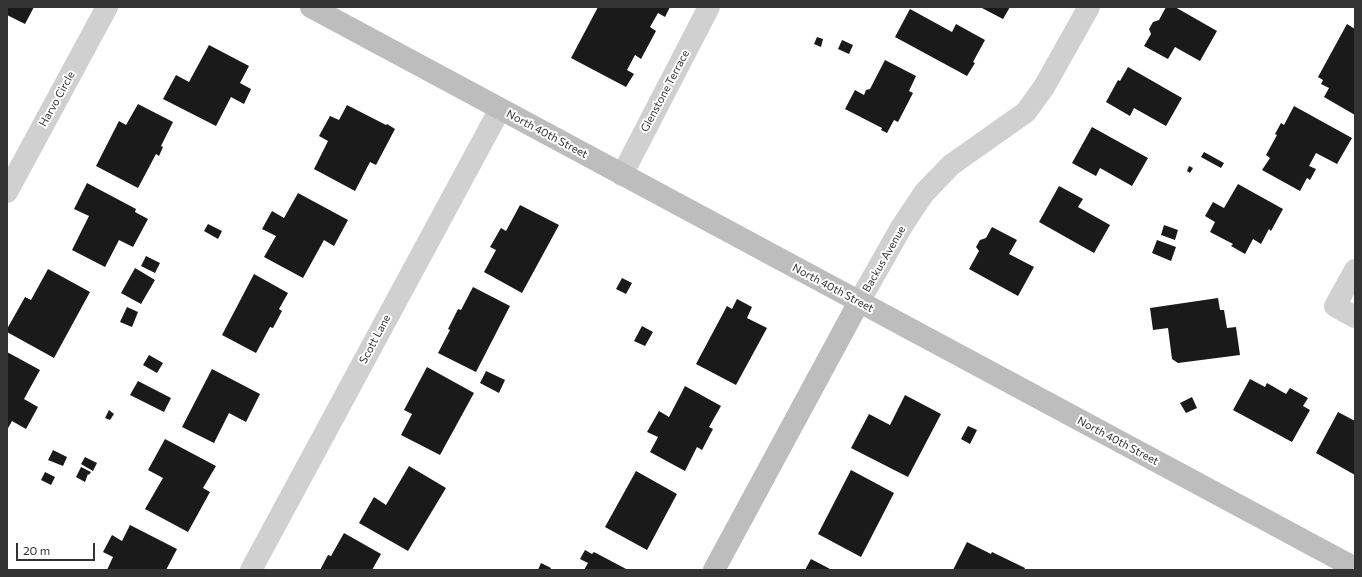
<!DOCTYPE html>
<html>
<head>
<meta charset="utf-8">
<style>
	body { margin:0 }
	#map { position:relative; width:1362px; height:577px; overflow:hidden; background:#fff; font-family:Commissioner,sans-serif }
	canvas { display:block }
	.frame { position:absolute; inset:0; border:8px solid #333; pointer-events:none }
	.scale { position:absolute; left:16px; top:543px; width:79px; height:18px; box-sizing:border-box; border:2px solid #333; border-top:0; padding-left:5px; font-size:12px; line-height:14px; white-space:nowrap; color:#333; -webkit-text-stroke:3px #fff; paint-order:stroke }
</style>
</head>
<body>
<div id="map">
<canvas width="1362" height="577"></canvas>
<div class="frame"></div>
<div class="scale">20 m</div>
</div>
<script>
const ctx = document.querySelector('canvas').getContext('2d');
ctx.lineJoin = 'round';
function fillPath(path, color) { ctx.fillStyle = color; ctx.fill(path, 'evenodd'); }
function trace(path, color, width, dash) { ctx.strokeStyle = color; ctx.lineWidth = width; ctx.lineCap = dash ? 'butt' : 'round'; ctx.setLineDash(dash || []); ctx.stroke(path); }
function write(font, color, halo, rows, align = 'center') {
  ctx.font = font + ' Commissioner,sans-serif'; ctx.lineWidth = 4; ctx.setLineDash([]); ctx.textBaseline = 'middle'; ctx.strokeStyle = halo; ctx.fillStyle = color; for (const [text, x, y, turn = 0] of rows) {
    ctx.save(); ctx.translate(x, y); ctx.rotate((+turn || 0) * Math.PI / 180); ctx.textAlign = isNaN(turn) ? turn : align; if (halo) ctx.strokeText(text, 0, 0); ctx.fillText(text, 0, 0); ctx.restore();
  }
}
const building = new Path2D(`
	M7,7h27l-9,17 -18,-9z
	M598,7h72l-5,10 -7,-4 -8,14 6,4 -15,28 -6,-4 -8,15 7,4 -8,13 -55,-29z
	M980,7h30l-7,12z
	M1166,7h9l42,24 -17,30 -25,-14 -7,12 -24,-13 7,-12 -2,-5 4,-7 6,-2z
	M910,9l42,23 4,-8 29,16 -12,22 2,1 -8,13 -72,-39z
	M1347,24l8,5v86l-31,-18 5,-9 -8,-4 2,-4 -5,-3z
	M817,37l6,2 -2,8 -7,-3z
	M842,40l11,5 -4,9 -11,-5z
	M209,45l40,21 -9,17 11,6 -7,15 -13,-7 -15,29 -53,-27 13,-24 13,7z
	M885,60l31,16 -7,15 4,2 -15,29 -4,-2 -7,13 -6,-3 1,-2 -37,-19 10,-19 9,5 2,-5 4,-1z
	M1128,67l54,31 -16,28 -32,-18 -4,8 -24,-14 12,-22 2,1z
	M138,104l35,18 -12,24 2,1 -4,9 -3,-2 -18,34 -42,-22 23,-45 7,4z
	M347,105l39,20 1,-1 8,5 -19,36 -6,-3 -15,29 -41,-22 14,-28 -9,-5 11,-20 9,4z
	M1294,106l58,32 -15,26 -21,-11 -7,13 7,3 -6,11 -3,-2 -7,13 -38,-21 8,-12 -4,-3 11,-20 -2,-1 6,-11 3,2z
	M1092,127l56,31 -16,28 -32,-18 -4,8 -24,-13z
	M1204,152l20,11 -3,5 -20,-11z
	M1189,166l4,2 -3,5 -3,-2z
	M87,183l49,26 -1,3 13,7 -15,28 -14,-7 -14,27 -33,-17 17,-34 -15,-7z
	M1238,184l45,25 -12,22 -2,-2 -8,15 -8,-5 -8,15 -14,-8 2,-2 -23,-12 5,-10 -10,-6 8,-14 11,6z
	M1059,186l24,13 -5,8 32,18 -16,28 -55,-31z
	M298,193l50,27 -14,26 -10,-6 -21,38 -39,-21 12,-21 -14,-7 10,-18 12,7z
	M520,205l39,20 -37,68 -38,-21 12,-22 -6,-3 11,-19 5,3z
	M208,224l14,7 -4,8 -14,-8z
	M1164,225l14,5 -3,10 -14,-5z
	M992,227l25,13 -8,14 25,13 -16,29 -49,-27 10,-18 -3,-4 4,-7 6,-2z
	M1157,240l19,7 -5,14 -19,-8z
	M146,256l14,7 -5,10 -14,-7z
	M135,268l20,12 -14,24 -20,-11z
	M48,269l42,23 -36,66 -47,-26v-3l18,-32 6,3z
	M254,274l34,19 -9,16 3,2 -9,17 -3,-1 -14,26 -34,-18z
	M622,278l10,5 -6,11 -10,-5z
	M473,287l37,19 -34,66 -38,-19 12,-23 -2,-1 10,-20 3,1z
	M1218,298l2,12h4l3,18 9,-1 4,28 -62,8 -6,-4 -4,-31 -15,2 -3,-22z
	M737,299l15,8 -5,11 20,10 -31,57 -40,-21 31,-58 5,3z
	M127,307l11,5 -6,15 -12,-5z
	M642,326l11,6 -8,14 -11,-5z
	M7,352l33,18 -16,29 14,8 -12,22 -14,-8 -5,9z
	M149,355l14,8 -6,10 -14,-8z
	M427,367l47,26 -34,62 -39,-20 11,-21 -8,-4z
	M212,369l48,25 -14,28 -17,-9 -15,30 -32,-16z
	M486,371l19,9 -6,13 -19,-10z
	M1250,379l15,8 2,-4 19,11 4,-6 18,10 -5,8 7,4 -18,32 -59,-32z
	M138,381l33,17 -7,14 -34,-17z
	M685,386l36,20 -12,21 4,2 -11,21 -5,-3 -12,24 -35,-19 8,-15 -11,-5 12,-21 10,6z
	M905,395l36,19 -33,63 -57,-29 18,-34 21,11z
	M1192,397l5,11 -11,5 -6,-10z
	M109,410l5,4 -4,6 -5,-2z
	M1338,412l17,9v54l-39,-22z
	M968,426l9,4 -7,14 -9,-5z
	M165,439l51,27 -13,22 7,4 -22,40 -43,-23 18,-31 -15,-8z
	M53,450l14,7 -4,9 -15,-6z
	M85,457l12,6 -4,8 -12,-7z
	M409,466l37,22 -38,63 -49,-28 15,-26 12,8z
	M81,467l10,5 -2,3 -1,-1 -3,8 -9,-5z
	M851,470l43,23 -33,64 -43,-23z
	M636,471l41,23 -30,56 -42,-23z
	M45,472l10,5 -4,8 -10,-5z
	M130,525l47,24 -11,21h-59l6,-13 -10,-5 9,-17 10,6z
	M344,533l37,21 -9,16h-52l8,-15 3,1z
	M967,542l24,12 1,-2 33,16 -1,2h-71z
	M585,550l7,4 2,-2 34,18h-44l4,-7 -8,-4z
	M811,559l21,11h-27z
	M541,563l10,5 -1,2h-12z`);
const street = new Path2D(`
	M622,175l87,-168
	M7,192l100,-185
	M1355,270l-20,36 20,11
	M859,302l43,-76 22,-33 27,-28 75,-53 18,-25 45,-80
	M251,570l249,-461`);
const secondary = new Path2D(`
	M311,7l1044,561
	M714,570l145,-268`);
const streetNames = [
	["Glenstone Terrace",665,91,-62],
	["Harvo Circle",57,99,-61],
	["North 40th Street",547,134,28],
	["Backus Avenue",884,259,-60],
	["North 40th Street",833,288,28],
	["Scott Lane",375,339,-62],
	["North 40th Street",1118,441,28]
];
fillPath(building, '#1a1a1a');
trace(street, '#d0d0d0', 22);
trace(secondary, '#bdbdbd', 22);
write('11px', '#333', '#fff', streetNames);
</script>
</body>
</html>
